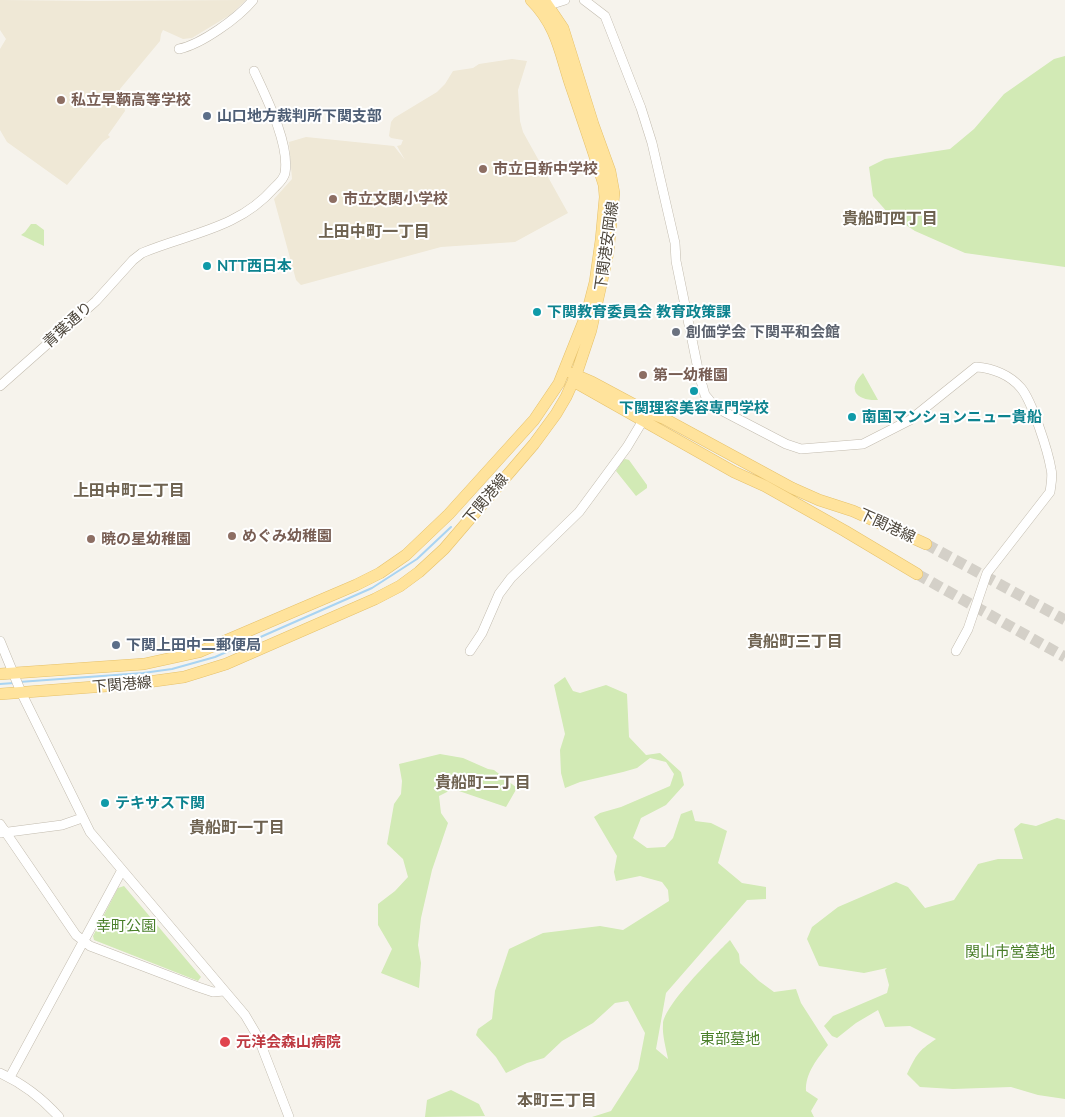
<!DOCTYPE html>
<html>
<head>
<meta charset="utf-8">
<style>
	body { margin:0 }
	canvas { display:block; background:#f6f3ec }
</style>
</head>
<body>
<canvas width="1065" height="1117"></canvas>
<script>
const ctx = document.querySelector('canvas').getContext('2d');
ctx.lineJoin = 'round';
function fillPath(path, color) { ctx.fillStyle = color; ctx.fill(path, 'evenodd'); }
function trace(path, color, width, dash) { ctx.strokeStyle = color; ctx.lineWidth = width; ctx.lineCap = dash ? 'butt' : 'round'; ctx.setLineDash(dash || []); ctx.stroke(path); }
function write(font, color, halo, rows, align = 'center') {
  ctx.font = font + ' Mulish,"Noto Sans JP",sans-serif'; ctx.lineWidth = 4; ctx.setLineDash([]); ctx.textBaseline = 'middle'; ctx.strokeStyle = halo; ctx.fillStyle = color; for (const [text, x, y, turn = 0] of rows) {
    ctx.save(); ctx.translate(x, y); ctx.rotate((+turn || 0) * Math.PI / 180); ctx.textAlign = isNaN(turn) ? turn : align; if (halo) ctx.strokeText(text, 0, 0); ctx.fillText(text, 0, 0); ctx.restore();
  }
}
const education = new Path2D(`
	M0,0l94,1 152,-1 -16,15 -38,23 -9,1 -20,-9 -2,4 -1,7 -40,48 5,22 -17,24 2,2 -7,5 -36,43 -60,-43 -7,-12v-81l6,-10 -6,-9z
	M512,59l15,2 -9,29 2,31 3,11 45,81 -53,29 -74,5 -140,38 -5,-5 -22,-81 18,-20 -3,-37 17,-5 88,9 11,14 -8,-14 4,-1 2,-5 -12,-2 -2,-2 2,-14 3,-4 43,-26 8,-8 8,-13 20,-3 6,-4z`);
const green = new Path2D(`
	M1065,56v211l-100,-14 -50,-22 -26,-17 -16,-18 -4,-29 16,-8 65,-10 24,-20 30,-35 50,-35z
	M31,224h5l8,6v16l-23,-11 4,-3z
	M863,373l15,27c-21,1 -32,-10 -15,-27z
	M625,459l4,1 18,25v3l-11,8 -20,-25 7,-11z
	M565,677l8,14 7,2 26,-8 21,9 2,43 17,18 14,-2 21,19 3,13 -18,20 -25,13 -8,20 14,10 18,-1 8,-9 8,-24 11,-4 3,11 16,2 16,8 -9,32 24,20 24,4v12l-19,1 -81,93 -10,56 12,10c-2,-11 -6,-24 -5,-35 1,-19 52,-69 67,-84l9,14 1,9 19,18 15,11 22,-3 5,14 27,42c-10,13 -23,28 -22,46l12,8 -7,12 3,6h-234h12l19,-6 27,-42 7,-36 -17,-32 -13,2 -22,20 -31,18 -18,17 -17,5 -21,10 -10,-16 -20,-22 2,-6 14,-10 3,-28 14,-42 34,-16 57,-7 23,4 46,-29 -1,-11 -6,-8 -22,-6 -24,5 -2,-9 3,-16 -23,-39 6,-4 21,-6 49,-21 4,-12 -8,-12 -16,-4 -13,10 -14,4 -43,10 -15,6 -4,-15 -1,-23 5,-16 -11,-49z
	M440,754l23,4 25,11 6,1 23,18 -11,19 -53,-18 -14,7 2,17 7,10 -16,47 -11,48 -3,27 3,18 -2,25 -38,-15 11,-24 -14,-24v-21l17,-13 13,-14 -5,-18 -16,-15 7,-40 7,-10 1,-13 -3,-17z
	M1057,818l8,2v279l-27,-4 -27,-8 -58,2 -33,-2 -13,-13c10,-20 10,-22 29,-35l-26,-13 -25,1 -7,-17 -22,13 -19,15 -5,-2 -8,-10 9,-10 54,-23 2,-8 -4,-15 2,-2 -23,5 -45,-7 -12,-27 5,-12 26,-20 58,-25 12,5 17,21 29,-8 24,-36 20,-5h25l-9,-30 7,-6 15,3z
	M124,886l77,91 -3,4 -104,-41 -1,-4 25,-48z
	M451,1090l28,14 6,12 -60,1 2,-17z`);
const stream = new Path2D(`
	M19,682l124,-9 29,-4 43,-12 157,-69 45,-29 34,-32
	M0,684l14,-1`);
const majorTunnel = new Path2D(`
	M926,544l139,76
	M917,574l148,83`);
const minor = new Path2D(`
	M584,0l21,16 36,92 11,35 23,100 1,18 23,113 6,21 10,12 71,37 15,5 62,-5 47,-24 66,-53c17,1 34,8 45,21 11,13 27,63 30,81 2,7 0,15 -1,23l-63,81 -19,56 -12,22
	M543,9l6,-4 16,-5
	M179,49c23,-5 59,-31 74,-49
	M0,386l96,-85 37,-41 9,-7c48,-20 96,-24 132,-65 4,-4 10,-9 11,-15 5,-29 -19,-76 -31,-102
	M0,641l21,51 69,140 155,183 13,22 31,80
	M470,651l12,-18 17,-39 12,-16 68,-66 48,-65 18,-30
	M0,824l76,111 14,11 108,41 15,5 11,-1
	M1,833l61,-8 20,-7
	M0,1073c24,11 42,25 59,44
	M10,1077l112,-207`);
const major = new Path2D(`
	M571,373l21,9 56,30 17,7 127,69 27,12 34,11 73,33
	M573,381l161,91 31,14 80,45 72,43
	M0,674l144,-10 55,-12 157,-67 24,-12 26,-18 43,-41 85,-94 25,-37 28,-70 8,-31 6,-42 4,-43 -1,-12c-10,-32 -21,-64 -32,-96 -12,-34 -14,-62 -41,-89
	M0,694l133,-10 51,-7 42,-13 149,-65 25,-13 19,-14 25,-23 90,-105 22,-30 10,-17 10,-22 15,-45 17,-77 6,-60 -4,-22 -17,-47 -30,-96 -19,-28`);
const markers = [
	[61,100,5,"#8d6e63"],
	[207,116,5,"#5c6f8a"],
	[483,169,5,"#8d6e63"],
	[333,199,5,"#8d6e63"],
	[207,266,5,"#0f9aa8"],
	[537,312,5,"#0f9aa8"],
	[676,332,5,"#6b7280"],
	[643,375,5,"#8d6e63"],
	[694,391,5,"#0f9aa8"],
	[852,417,5,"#0f9aa8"],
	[232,536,5,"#8d6e63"],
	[91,539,5,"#8d6e63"],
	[116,645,5,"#5c6f8a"],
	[105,803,5,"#0f9aa8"],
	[225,1042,6,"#e0444e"]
];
const educationNames = [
	["私立早鞆高等学校",71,100],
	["市立日新中学校",493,169],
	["市立文関小学校",343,199],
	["第一幼稚園",653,375],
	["めぐみ幼稚園",242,536],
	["暁の星幼稚園",101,539]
];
const serviceNames = [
	["山口地方裁判所下関支部",217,116],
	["下関上田中二郵便局",126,645]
];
const streetNames = [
	["下関港安岡線",607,246,-82],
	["青葉通り",68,325,-42],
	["下関港線",486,499,-50],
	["下関港線",887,526,25],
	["下関港線",122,685,-5]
];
const cultureNames = [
	["NTT西日本",217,266],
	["下関教育委員会 教育政策課",547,312],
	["下関理容美容専門学校",694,408,"center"],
	["南国マンションニュー貴船",862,417],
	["テキサス下関",115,803]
];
const worshipNames = [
	["創価学会 下関平和会館",686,332]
];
const parkNames = [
	["幸町公園",126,926],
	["関山市営墓地",1010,952],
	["東部墓地",730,1039]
];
const healthNames = [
	["元洋会森山病院",236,1042]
];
const neighbourhoodNames = [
	["貴船町四丁目",890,219],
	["上田中町一丁目",374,232],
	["上田中町二丁目",129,491],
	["貴船町三丁目",795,642],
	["貴船町二丁目",483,783],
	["貴船町一丁目",237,828],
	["本町三丁目",557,1101]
];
fillPath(education, '#efe8d6');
fillPath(green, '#d2eab5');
trace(stream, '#a9d4f2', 2);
trace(majorTunnel, '#d4d0c8', 11, [11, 5.5]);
trace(minor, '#c2bbae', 10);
trace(major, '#e6c16a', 12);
trace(minor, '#fff', 9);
trace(major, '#ffe39c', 11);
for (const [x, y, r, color] of markers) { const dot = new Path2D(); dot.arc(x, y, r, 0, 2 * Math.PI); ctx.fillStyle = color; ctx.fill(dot); trace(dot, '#fff', 2); }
write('bold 15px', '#785e54', '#fff', educationNames, 'left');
write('bold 15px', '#4e5e75', '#fff', serviceNames, 'left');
write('15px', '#4b4439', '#fff', streetNames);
write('bold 15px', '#0d838f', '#fff', cultureNames, 'left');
write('bold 15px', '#5b616d', '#fff', worshipNames, 'left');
write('15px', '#4a7f2a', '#fff', parkNames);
write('bold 15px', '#be3a42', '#fff', healthNames, 'left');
write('bold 16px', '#6e6250', '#fff', neighbourhoodNames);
</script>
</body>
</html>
